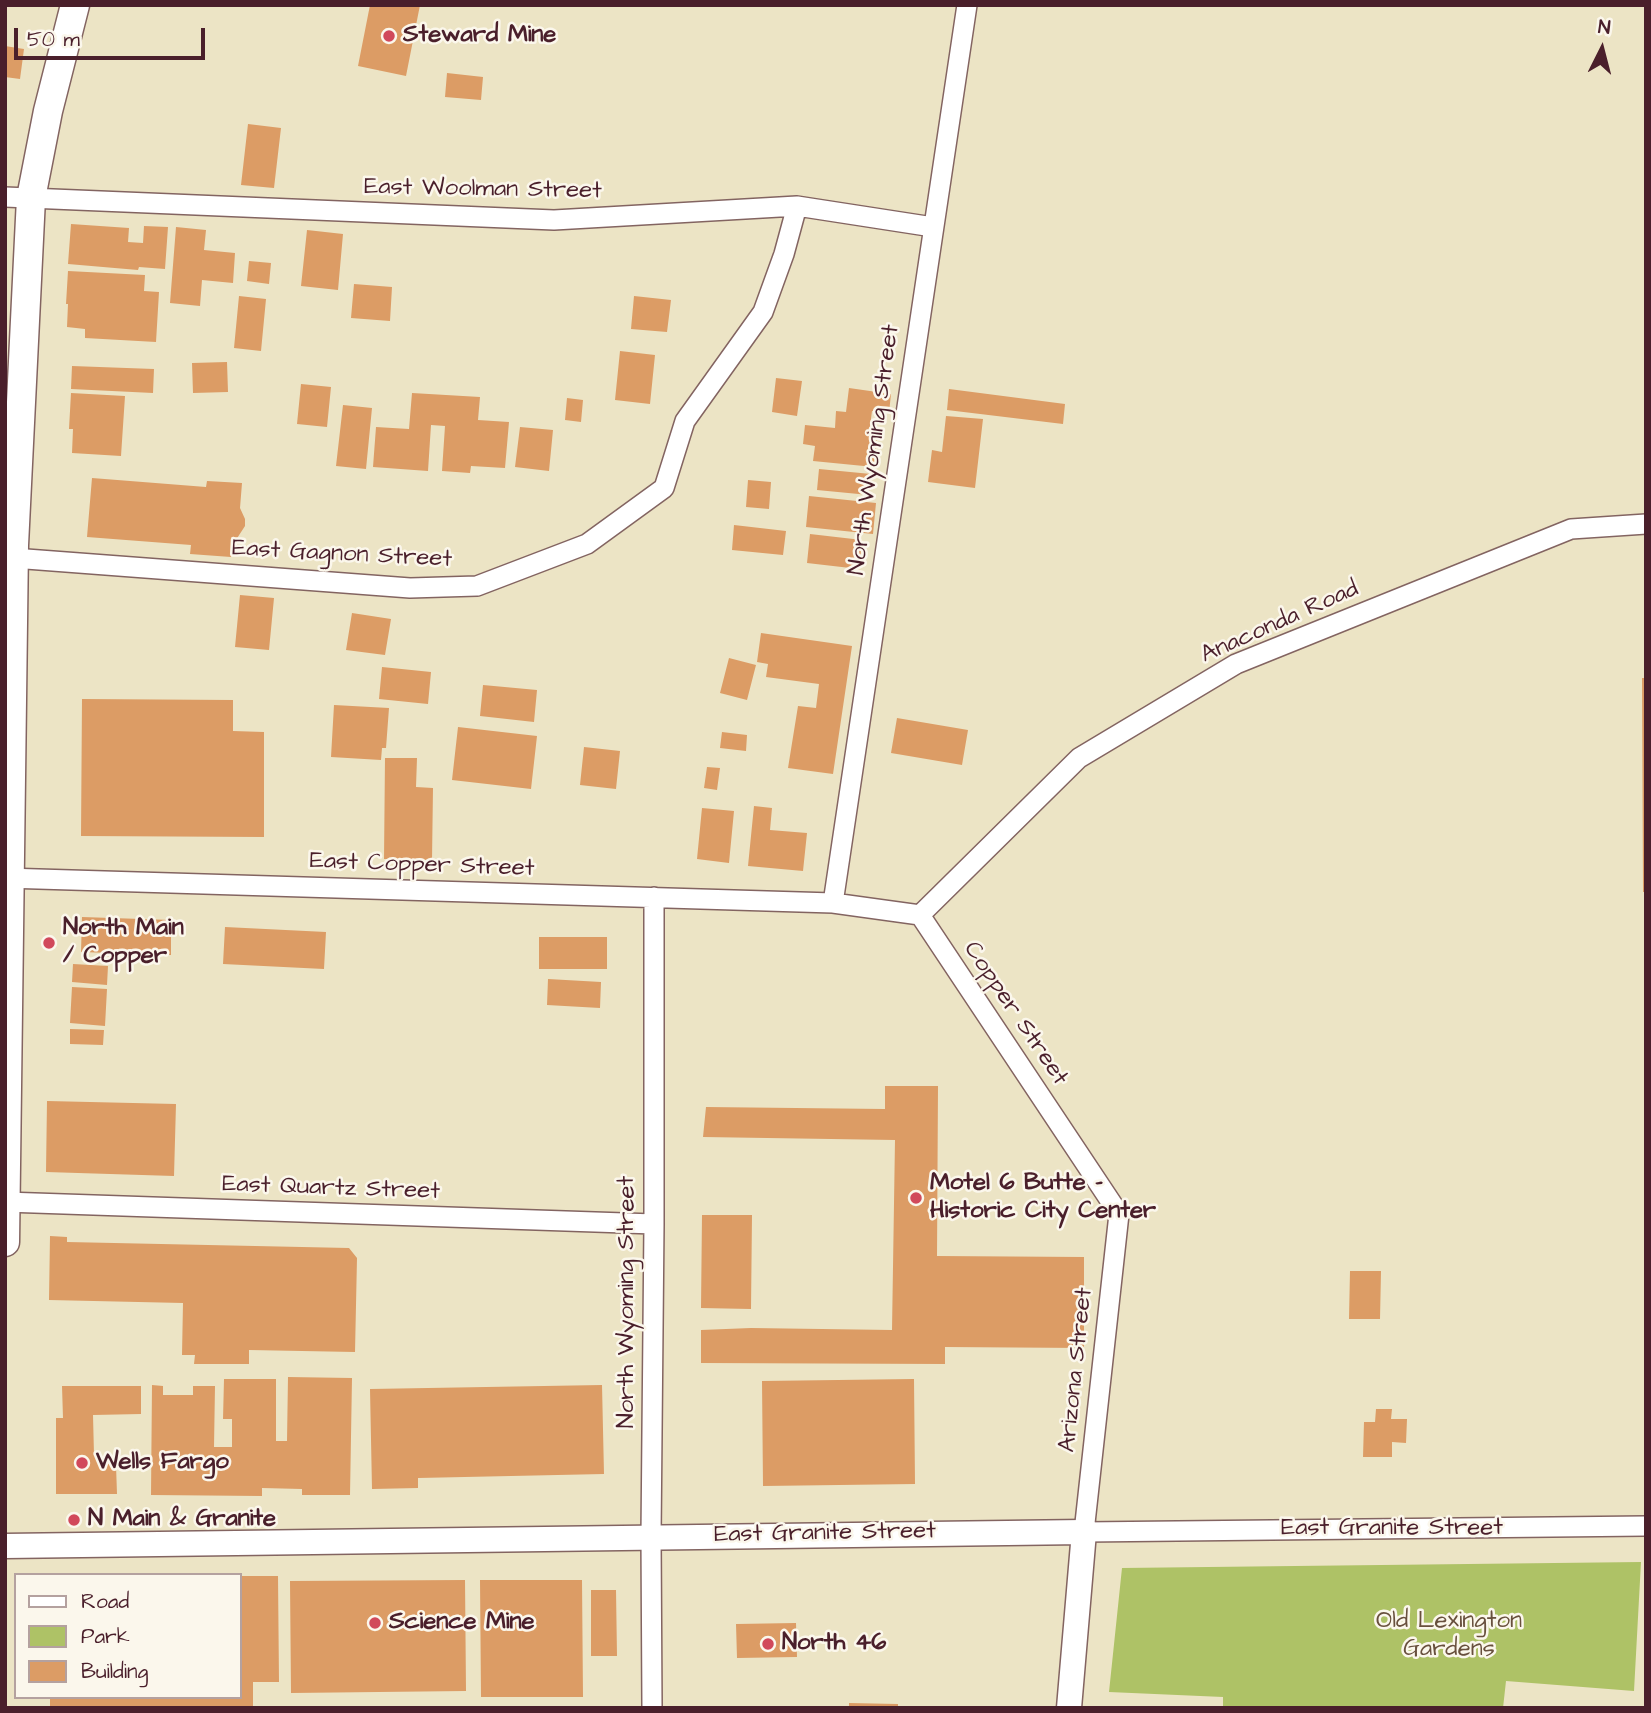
<!DOCTYPE html>
<html>
<head>
<meta charset="utf-8">
<style>
	body { margin:0 }
	#map { position:relative; width:1651px; height:1713px; overflow:hidden; background:#ece4c5; font-family:"Architects Daughter",sans-serif }
	canvas { display:block }
	.frame { position:absolute; inset:0; border:7px solid #4a1f2b; pointer-events:none }
	.legend { position:absolute; left:14px; top:1573px; width:228px; height:126px; box-sizing:border-box; background:#fbf7ec; border:2px solid #b4a19f; margin:0; padding:9px 12px; list-style:none; font-size:21px; color:#4a1f2b }
	.legend li { display:flex; align-items:center; gap:14px; height:35px }
	.legend b { width:35px; border:2px solid #b4a19f }
	.north { position:absolute; left:1567px; top:14px; width:70px; height:70px; -webkit-text-stroke:5px #fbf7ec; paint-order:stroke; rotate:6deg; font-size:19px; font-weight:700; line-height:28px; text-align:center; color:#4a1f2b }
	.north::after { content:''; display:block; margin:auto; width:24px; height:32px; background:#4a1f2b; clip-path:polygon(50% 0,100% 100%,50% 72%,0 100%) }
	.scale { position:absolute; left:14px; top:28px; width:191px; height:32px; box-sizing:border-box; border:4px solid #4a1f2b; border-top:0; padding-left:9px; font-size:21px; line-height:24px; white-space:nowrap; color:#4a1f2b; -webkit-text-stroke:5px #fbf7ec; paint-order:stroke }
</style>
</head>
<body>
<div id="map">
<canvas width="1651" height="1713"></canvas>
<div class="frame"></div>
<ul class="legend">
<li><b style="height:9px;background:#fff"></b>Road</li>
<li><b style="height:19px;background:#aec266"></b>Park</li>
<li><b style="height:19px;background:#dc9c65"></b>Building</li>
</ul>
<div class="north">N</div>
<div class="scale">50 m</div>
</div>
<script>
const ctx = document.querySelector('canvas').getContext('2d');
ctx.lineJoin = 'round';
function fillPath(path, color) { ctx.fillStyle = color; ctx.fill(path, 'evenodd'); }
function trace(path, color, width, dash) { ctx.strokeStyle = color; ctx.lineWidth = width; ctx.lineCap = dash ? 'butt' : 'round'; ctx.setLineDash(dash || []); ctx.stroke(path); }
function write(font, color, halo, rows, align = 'center') {
  ctx.font = font + ' "Architects Daughter",sans-serif'; ctx.lineWidth = 5; ctx.setLineDash([]); ctx.textBaseline = 'middle'; ctx.strokeStyle = halo; ctx.fillStyle = color; for (const [text, x, y, turn = 0] of rows) {
    ctx.save(); ctx.translate(x, y); ctx.rotate((+turn || 0) * Math.PI / 180); ctx.textAlign = isNaN(turn) ? turn : align; if (halo) ctx.strokeText(text, 0, 0); ctx.fillText(text, 0, 0); ctx.restore();
  }
}
const green = new Path2D(`
	M1641,1562l-7,129 -128,-10 -3,27h-280v-11l-114,-5 13,-124z`);
const building = new Path2D(`
	M370,5h50l-14,71 -48,-10z
	M5,46l19,3 -4,30 -15,-2z
	M447,73l36,4 -2,23 -36,-3z
	M248,124l33,4 -7,60 -33,-3z
	M71,224l58,4 -1,14 15,1 1,-17 24,1 -3,42 -26,-2 -1,3 -70,-6z
	M176,227l30,3 -2,20 31,3 -2,30 -31,-3 -2,26 -30,-3z
	M307,230l36,4 -5,56 -37,-4z
	M249,261l22,2 -2,21 -22,-3z
	M68,271l77,4 -1,16 15,1 -3,50 -71,-4v-9l-18,-2 1,-23h-2z
	M354,284l38,3 -2,34 -39,-3z
	M239,296l27,3 -5,52 -27,-3z
	M634,296l37,4 -4,32 -36,-3z
	M620,351l35,4 -5,49 -35,-4z
	M227,362l1,30 -35,1 -1,-30z
	M72,366l82,3 -1,24 -82,-4z
	M776,378l26,3 -5,35 -25,-4z
	M301,384l30,3 -4,40 -30,-3z
	M849,388l42,6 -2,19 -17,-2 -3,23 8,2 -3,31 -61,-6 2,-15 -12,-2 2,-19 30,3 1,-17 10,1z
	M949,389l116,15 -2,20 -116,-14z
	M71,393l54,3 -4,60 -49,-3 1,-24h-4z
	M412,393l68,4 -2,23 31,2 -4,46 -34,-2 -1,7 -28,-2 3,-45 -14,-1 -3,46 -55,-4 3,-40 33,2z
	M567,398l16,2 -2,22 -16,-2z
	M343,405l29,3 -6,61 -30,-3z
	M946,416l37,3 -8,69 -47,-6 4,-32 10,2z
	M520,427l33,3 -4,41 -34,-4z
	M819,469l52,5 -2,21 -52,-5z
	M92,478l114,9 1,-6 35,2 -2,25 5,11v7l-13,20 -1,11 -41,-3 1,-9 -104,-8z
	M748,480l23,2 -2,27 -23,-2z
	M809,496l67,7 -3,31 -67,-7z
	M734,525l52,6 -3,24 -51,-5z
	M810,534l52,6 -3,29 -52,-6z
	M240,595l34,3 -5,52 -34,-3z
	M352,613l39,6 -6,36 -39,-5z
	M761,633l91,13 -19,128 -45,-6 10,-62 18,2 3,-24 -53,-7 2,-13 -11,-2z
	M729,658l27,7 -9,35 -27,-7z
	M382,667l49,5 -3,32 -49,-5z
	M1642,678h4v214h-3z
	M483,685l54,5 -3,32 -54,-6z
	M82,699l151,1v31l31,1v105l-183,-1z
	M334,705l55,3 -3,40h-4l-1,12 -50,-3z
	M897,718l71,12 -6,35 -71,-12z
	M458,727l79,9 -6,53 -79,-9z
	M722,732l25,3 -1,16 -26,-3z
	M584,747l36,4 -4,38 -36,-4z
	M385,758h32l-1,29 17,1 -1,72 -48,-1z
	M707,767l13,1 -3,22 -13,-2z
	M754,806l18,2 -2,22 37,3 -4,38 -55,-5z
	M702,808l32,3 -5,52 -32,-4z
	M82,917l89,3v35l-90,-3z
	M225,927l101,5 -2,37 -101,-5z
	M539,937h68v32h-68z
	M73,964l35,2 -1,19 -35,-3z
	M548,979l53,3 -1,26 -53,-3z
	M72,987l35,2 -2,37 -35,-3z
	M70,1029l34,1 -1,15 -33,-1z
	M885,1086h53l-1,170 147,1v91l-139,-1v17l-244,-1v-33l50,-2 141,2 3,-190 -192,-3 3,-30 179,2z
	M47,1101l129,3 -2,72 -128,-4z
	M702,1215h50l-1,94 -50,-1z
	M50,1236l17,1v5l282,6 8,10 -2,94 -106,-2v14h-55l1,-9h-13l1,-52 -134,-3z
	M1350,1271h31l-1,48h-31z
	M288,1377l64,1 -2,117h-48v-6l-40,-1v8l-111,-1 1,-110 11,1v9h30v-9h22l-1,61h18v-28h-9l1,-40h52v62h11z
	M914,1379l1,105 -152,2 -1,-105z
	M602,1385l2,89 -186,4v10l-46,1 -2,-100z
	M62,1386h79v28l-48,1 1,40 22,10 1,29h-61v-76h7z
	M1376,1409h16l-1,10h16l-1,24 -14,-1v15h-29l1,-35h11z
	M240,1576h38l1,106h-26v26h-203v-11h190z
	M465,1580l1,111 -175,2 -1,-112z
	M480,1580h102l1,117h-102z
	M591,1590h25l1,66h-26z
	M796,1623l1,34 -60,1 -1,-34z
	M849,1703l49,1v4h-49z`);
const minor = new Path2D(`
	M5,197l549,23 243,-14 136,21
	M13,558l397,30 67,-2 110,-42 77,-56 21,-67 78,-109 21,-58 13,-48
	M5,878l828,25 87,12 199,299 -35,318 562,-6
	M833,903l134,-898
	M920,915l159,-157 157,-94 335,-135 75,-5
	M5,1202l649,22
	M652,1708l-1,-172 3,-312v-327`);
const tertiary = new Path2D(`
	M5,1546l1079,-14 -15,176`);
const secondary = new Path2D(`
	M5,1242l9,-697 17,-347 17,-87 27,-106`);
const markers = [
	[389,36,7,"#d1495b"],
	[49,943,7,"#d1495b"],
	[916,1198,7,"#d1495b"],
	[82,1463,7,"#d1495b"],
	[74,1520,7,"#d1495b"],
	[375,1623,7,"#d1495b"],
	[768,1644,7,"#d1495b"]
];
const poiNames = [
	["Steward Mine",403,36],
	["North Main",63,929],
	["/ Copper",63,957],
	["Motel 6 Butte -",930,1184],
	["Historic City Center",930,1212],
	["Wells Fargo",96,1463],
	["N Main & Granite",88,1520],
	["Science Mine",389,1623],
	["North 46",782,1644]
];
const streetNames = [
	["East Woolman Street",483,190,1],
	["North Wyoming Street",875,450,-82],
	["East Gagnon Street",342,555,3],
	["Anaconda Road",1280,623,-24],
	["East Copper Street",422,866,2],
	["Copper Street",1015,1014,56],
	["East Quartz Street",331,1189,2],
	["North Wyoming Street",628,1302,-90],
	["Arizona Street",1077,1370,-84],
	["East Granite Street",1392,1529],
	["East Granite Street",825,1534,-1]
];
const parkNames = [
	["Old Lexington",1449,1622],
	["Gardens",1449,1650]
];
fillPath(green, '#aec266');
fillPath(building, '#dc9c65');
trace(minor, '#836461', 22);
trace(tertiary, '#836461', 27);
trace(secondary, '#836461', 31);
trace(minor, '#fff', 19);
trace(tertiary, '#fff', 24);
trace(secondary, '#fff', 28);
for (const [x, y, r, color] of markers) { const dot = new Path2D(); dot.arc(x, y, r, 0, 2 * Math.PI); ctx.fillStyle = color; ctx.fill(dot); trace(dot, '#fbf7ec', 2.5); }
write('bold 24px', '#4a1f2b', '#fbf7ec', poiNames, 'left');
write('24px', '#4a1f2b', '#fbf7ec', streetNames);
write('24px', '#68503d', '#fbf7ec', parkNames);
</script>
</body>
</html>
